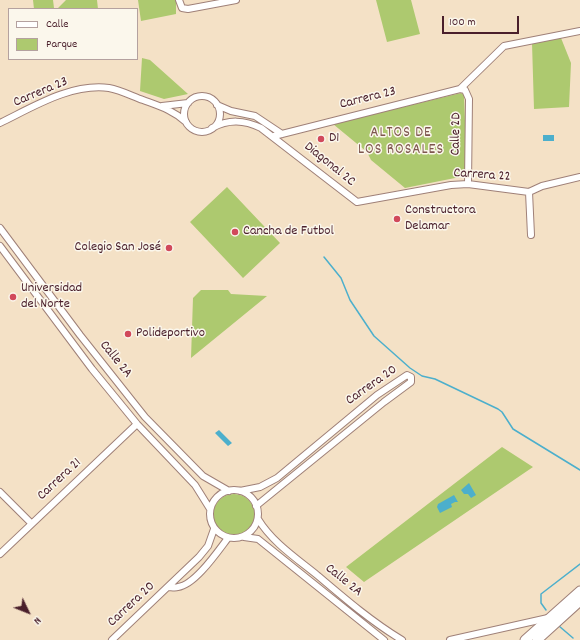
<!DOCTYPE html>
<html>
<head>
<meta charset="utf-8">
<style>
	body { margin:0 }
	#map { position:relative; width:580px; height:640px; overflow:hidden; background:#f4e1c6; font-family:Dekko,sans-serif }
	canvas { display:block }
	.legend { position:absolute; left:8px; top:8px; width:130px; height:52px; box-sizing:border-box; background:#fbf7ec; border:1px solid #b4a19f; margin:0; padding:5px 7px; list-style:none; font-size:12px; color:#4a1f2b }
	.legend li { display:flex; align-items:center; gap:8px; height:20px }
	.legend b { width:20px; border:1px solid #b4a19f }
	.north { position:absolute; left:8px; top:592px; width:40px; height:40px; -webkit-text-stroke:3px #fbf7ec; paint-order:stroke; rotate:133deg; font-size:11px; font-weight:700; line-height:16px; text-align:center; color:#4a1f2b }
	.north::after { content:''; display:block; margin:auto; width:14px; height:18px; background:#4a1f2b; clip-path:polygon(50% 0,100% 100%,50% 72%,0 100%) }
	.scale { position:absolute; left:442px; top:16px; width:77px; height:18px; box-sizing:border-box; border:2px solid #4a1f2b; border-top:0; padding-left:5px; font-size:12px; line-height:14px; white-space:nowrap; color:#4a1f2b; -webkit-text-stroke:3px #fbf7ec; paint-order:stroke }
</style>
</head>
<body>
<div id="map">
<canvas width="580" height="640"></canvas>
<ul class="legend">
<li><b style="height:5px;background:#fff"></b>Calle</li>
<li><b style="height:11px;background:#adc96f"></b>Parque</li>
</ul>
<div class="north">N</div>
<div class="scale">100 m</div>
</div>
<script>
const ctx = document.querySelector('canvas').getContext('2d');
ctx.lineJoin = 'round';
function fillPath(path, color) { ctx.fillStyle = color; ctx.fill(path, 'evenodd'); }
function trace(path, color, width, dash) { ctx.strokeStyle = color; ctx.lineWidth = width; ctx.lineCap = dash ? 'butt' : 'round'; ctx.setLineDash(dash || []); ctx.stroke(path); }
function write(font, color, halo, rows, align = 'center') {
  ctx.font = font + ' Dekko,sans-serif'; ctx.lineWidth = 3; ctx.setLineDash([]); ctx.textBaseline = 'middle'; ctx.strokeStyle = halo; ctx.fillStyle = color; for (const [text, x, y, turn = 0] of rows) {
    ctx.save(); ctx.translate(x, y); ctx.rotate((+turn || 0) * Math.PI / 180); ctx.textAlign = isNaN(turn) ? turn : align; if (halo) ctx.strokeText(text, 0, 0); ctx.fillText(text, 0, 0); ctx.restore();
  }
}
const green = new Path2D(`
	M33,0h20l1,8 -20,1z
	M66,0h31l1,9h-41z
	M138,0h38v14l-35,7z
	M376,0h35l9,34 -33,8z
	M561,38l10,25 -2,44 -35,2 -2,-66z
	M142,58l8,2 38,34 -24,5 -24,-8z
	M461,93l3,2 3,77 -2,4 -60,12 -34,-28 -4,-8 -34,-28z
	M227,187l53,56 -37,35 -53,-56z
	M201,290h27l3,4 36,2 -76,62 2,-60z
	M502,447l31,20 -169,115 -18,-15z
	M213 515a21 21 0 1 1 42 0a21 21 0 1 1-42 0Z`);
const water = new Path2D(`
	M543,135h11v6h-11z
	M219,430l13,13 -4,3 -13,-13z
	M469,483l7,12 -5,3 -3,-4h-4l-3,-4z
	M454,495l4,7h-3l-4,2 1,3 -12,6 -3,-6 1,-3z`);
const stream = new Path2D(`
	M324,257l17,21 9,22 24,36 36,32 12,8 13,3 63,30 4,3 11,17 67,41
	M546,610l-5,-7v-9l39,-30
	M559,626l14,12`);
const minor = new Path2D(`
	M179,0l3,8 6,1 48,-9
	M460,89l44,-43 76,-15
	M460,89l5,1 4,9 -1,85
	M184 114a18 18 0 1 1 36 0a18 18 0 1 1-36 0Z
	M217,105l14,6 24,5 27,18
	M162,106l26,-3
	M0,123c33,-16 71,-40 109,-35 11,2 23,8 34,12 16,6 30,10 43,22
	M212,128c17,-9 32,-8 49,0l96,74 94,-17 17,-1 61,8 13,-6 38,-9
	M274,136l186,-47
	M529,192l2,43
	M0,228l80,107 65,82 58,59 26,15
	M0,246l92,123 45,55 58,61 15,24
	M210 514a24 24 0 1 1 48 0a24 24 0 1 1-48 0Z
	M240,491l20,-4 17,-9 100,-83 30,-20 4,2v5l-27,20 -128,104
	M0,492l31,31
	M258,519c14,23 38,39 59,56 27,23 55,47 85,65
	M244,537l14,2 126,101
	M0,554l137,-130
	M168,587c3,0 7,1 10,0 17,-2 40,-36 50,-49
	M112,640l87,-83 9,-11 6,-17
	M450,640l98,-22`);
const highway = new Path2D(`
	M525,640l55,-49
	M537,640l43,-39`);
const markers = [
	[321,139,4,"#d1495b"],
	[397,219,4,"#d1495b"],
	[235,232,4,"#d1495b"],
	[169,248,4,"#d1495b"],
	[13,297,4,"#d1495b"],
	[128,334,4,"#d1495b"]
];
const streetNames = [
	["Carrera 23",41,93,-23],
	["Carrera 23",368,99,-14],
	["Calle 2D",457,134,-89],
	["Diagonal 2C",329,165,39],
	["Carrera 22",482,176,4],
	["Calle 2A",115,360,51],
	["Carrera 20",372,386,-35],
	["Carrera 21",60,480,-43],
	["Calle 2A",343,581,39],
	["Carrera 20",132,605,-43]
];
const poiNames = [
	["D1",329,139],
	["Constructora",405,211],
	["Delamar",405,227],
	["Cancha de Futbol",243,232],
	["Colegio San José",161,248,"right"],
	["Universidad",21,289],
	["del Norte",21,305],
	["Polideportivo",136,334]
];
const neighbourhoodNames = [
	["ALTOS DE",401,134],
	["LOS ROSALES",401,151]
];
fillPath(green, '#adc96f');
fillPath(water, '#4cafcc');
trace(stream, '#4cafcc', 1.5);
trace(minor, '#9f8078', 8);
trace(highway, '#9f8078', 11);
trace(minor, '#fff', 6);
trace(highway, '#fff', 9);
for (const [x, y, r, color] of markers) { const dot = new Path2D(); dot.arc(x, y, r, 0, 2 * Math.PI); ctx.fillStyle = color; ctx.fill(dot); trace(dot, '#fbf7ec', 1.5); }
write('14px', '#4a1f2b', '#fbf7ec', streetNames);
write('14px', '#4a1f2b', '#fbf7ec', poiNames, 'left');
ctx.letterSpacing = '1px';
write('15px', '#7e564e', '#fbf7ec', neighbourhoodNames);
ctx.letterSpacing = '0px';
</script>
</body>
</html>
